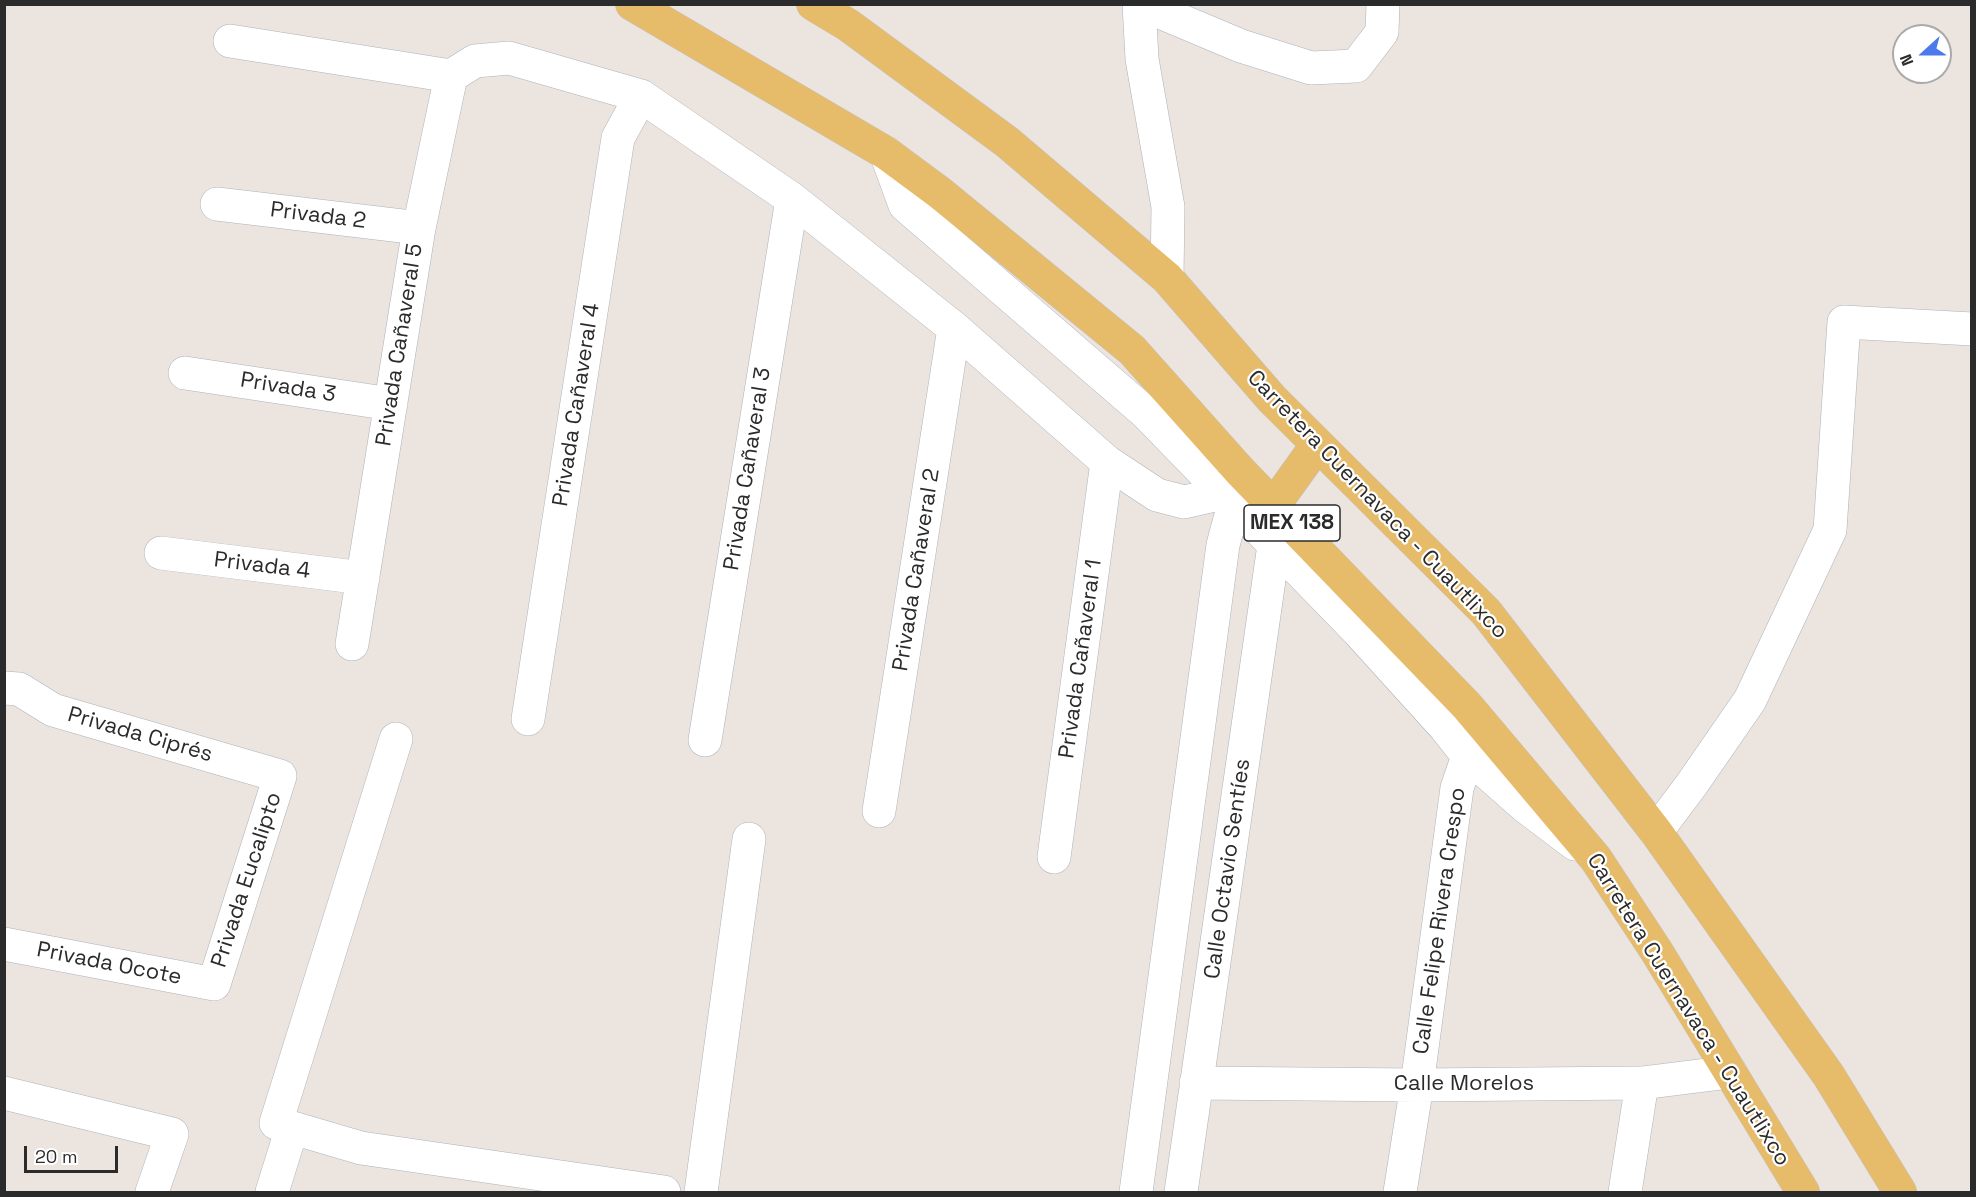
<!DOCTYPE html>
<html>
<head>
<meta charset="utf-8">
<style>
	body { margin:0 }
	#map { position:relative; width:1976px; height:1197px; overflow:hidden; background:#ece4de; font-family:"Space Grotesk",sans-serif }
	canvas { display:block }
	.frame { position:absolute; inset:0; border:6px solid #2b2b2b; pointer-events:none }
	.north { position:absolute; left:1892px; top:24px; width:60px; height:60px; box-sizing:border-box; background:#fff; border:2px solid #aaa; border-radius:50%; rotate:249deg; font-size:16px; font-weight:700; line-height:24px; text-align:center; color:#2b2b2b }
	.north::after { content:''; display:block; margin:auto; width:21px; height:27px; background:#4a7aec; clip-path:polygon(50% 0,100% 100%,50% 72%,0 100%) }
	.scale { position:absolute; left:24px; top:1146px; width:94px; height:27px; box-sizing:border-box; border:3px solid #2b2b2b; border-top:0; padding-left:8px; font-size:18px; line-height:21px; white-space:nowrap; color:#2b2b2b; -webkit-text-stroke:4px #fff; paint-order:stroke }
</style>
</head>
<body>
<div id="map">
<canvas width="1976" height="1197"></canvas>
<div class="frame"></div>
<div class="north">N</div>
<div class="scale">20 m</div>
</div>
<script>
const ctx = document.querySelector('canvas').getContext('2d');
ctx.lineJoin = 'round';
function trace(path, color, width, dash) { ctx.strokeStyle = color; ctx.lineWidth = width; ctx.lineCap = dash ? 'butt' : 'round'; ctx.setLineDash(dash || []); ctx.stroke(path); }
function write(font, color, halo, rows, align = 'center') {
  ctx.font = font + ' "Space Grotesk",sans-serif'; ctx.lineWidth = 4.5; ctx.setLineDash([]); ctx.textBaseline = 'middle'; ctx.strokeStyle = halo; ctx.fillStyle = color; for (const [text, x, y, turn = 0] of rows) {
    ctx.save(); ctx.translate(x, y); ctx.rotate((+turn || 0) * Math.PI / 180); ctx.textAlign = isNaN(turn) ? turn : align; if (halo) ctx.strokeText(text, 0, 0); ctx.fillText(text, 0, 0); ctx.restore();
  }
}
const street = new Path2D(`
	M1139,4l3,55 26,148 -1,71
	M1141,4l100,42 70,22 45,-2 26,-34 1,-28
	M230,41l221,35
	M886,153l19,52 241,208 212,218 87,96 23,29 58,51 49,37
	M217,204l202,24
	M185,373l206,31
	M161,553l202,25
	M352,644l67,-416 32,-152 24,-15 34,-3 132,38 151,103 162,129 153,134 50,33 27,7 40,-9
	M4,688l15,1 34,21 227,66 -66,208 -210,-40
	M528,719l90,-581 23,-42
	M396,739l-120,384 85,25 303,44
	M705,740l87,-541
	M879,811l75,-483
	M1656,832l36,-48 58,-84 80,-170 14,-208 128,7
	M1054,857l53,-395
	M1196,1083l221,2 225,-2 88,-11
	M4,1093l168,41 -20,58
	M272,1192l20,-64
	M701,1192l48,-353
	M1136,1192l87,-647 11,-41
	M1181,1192l93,-647
	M1400,1192l17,-107 40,-297 11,-32
	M1625,1192l17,-109`);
const primary = new Path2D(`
	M632,4l254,149 54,40 192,157 108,121 227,235 129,153 61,93 146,240
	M813,4l35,21 159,117 160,136 105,121 214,213 170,220 173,244 71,116
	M1274,505l43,-60`);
const shields = [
	[1292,523,96]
];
const shieldNames = [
	["MEX 138",1292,523]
];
const streetNames = [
	["Privada 2",318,216,7],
	["Privada Cañaveral 5",400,345,-81],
	["Privada 3",288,388,9],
	["Privada Cañaveral 4",577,405,-81],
	["Privada Cañaveral 3",748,469,-81],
	["Carretera Cuernavaca - Cuautlixco",1377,505,46],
	["Privada 4",262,566,7],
	["Privada Cañaveral 2",917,570,-81],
	["Privada Cañaveral 1",1081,659,-82],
	["Privada Ciprés",140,735,16],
	["Calle Octavio Sentíes",1228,869,-82],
	["Privada Eucalipto",247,880,-72],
	["Calle Felipe Rivera Crespo",1440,921,-82],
	["Privada Ocote",109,964,11],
	["Carretera Cuernavaca - Cuautlixco",1688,1010,58],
	["Calle Morelos",1464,1084]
];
trace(street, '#aeb2ba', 34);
trace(primary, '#c4c4c4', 34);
trace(street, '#fff', 33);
trace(primary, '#e6bb69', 33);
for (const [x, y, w] of shields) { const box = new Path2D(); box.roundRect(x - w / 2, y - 18, w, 36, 4.5); ctx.fillStyle = '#fff'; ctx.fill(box); trace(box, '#2b2b2b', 1.5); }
write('bold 21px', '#2b2b2b', null, shieldNames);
write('22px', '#2b2b2b', '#fff', streetNames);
</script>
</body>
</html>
